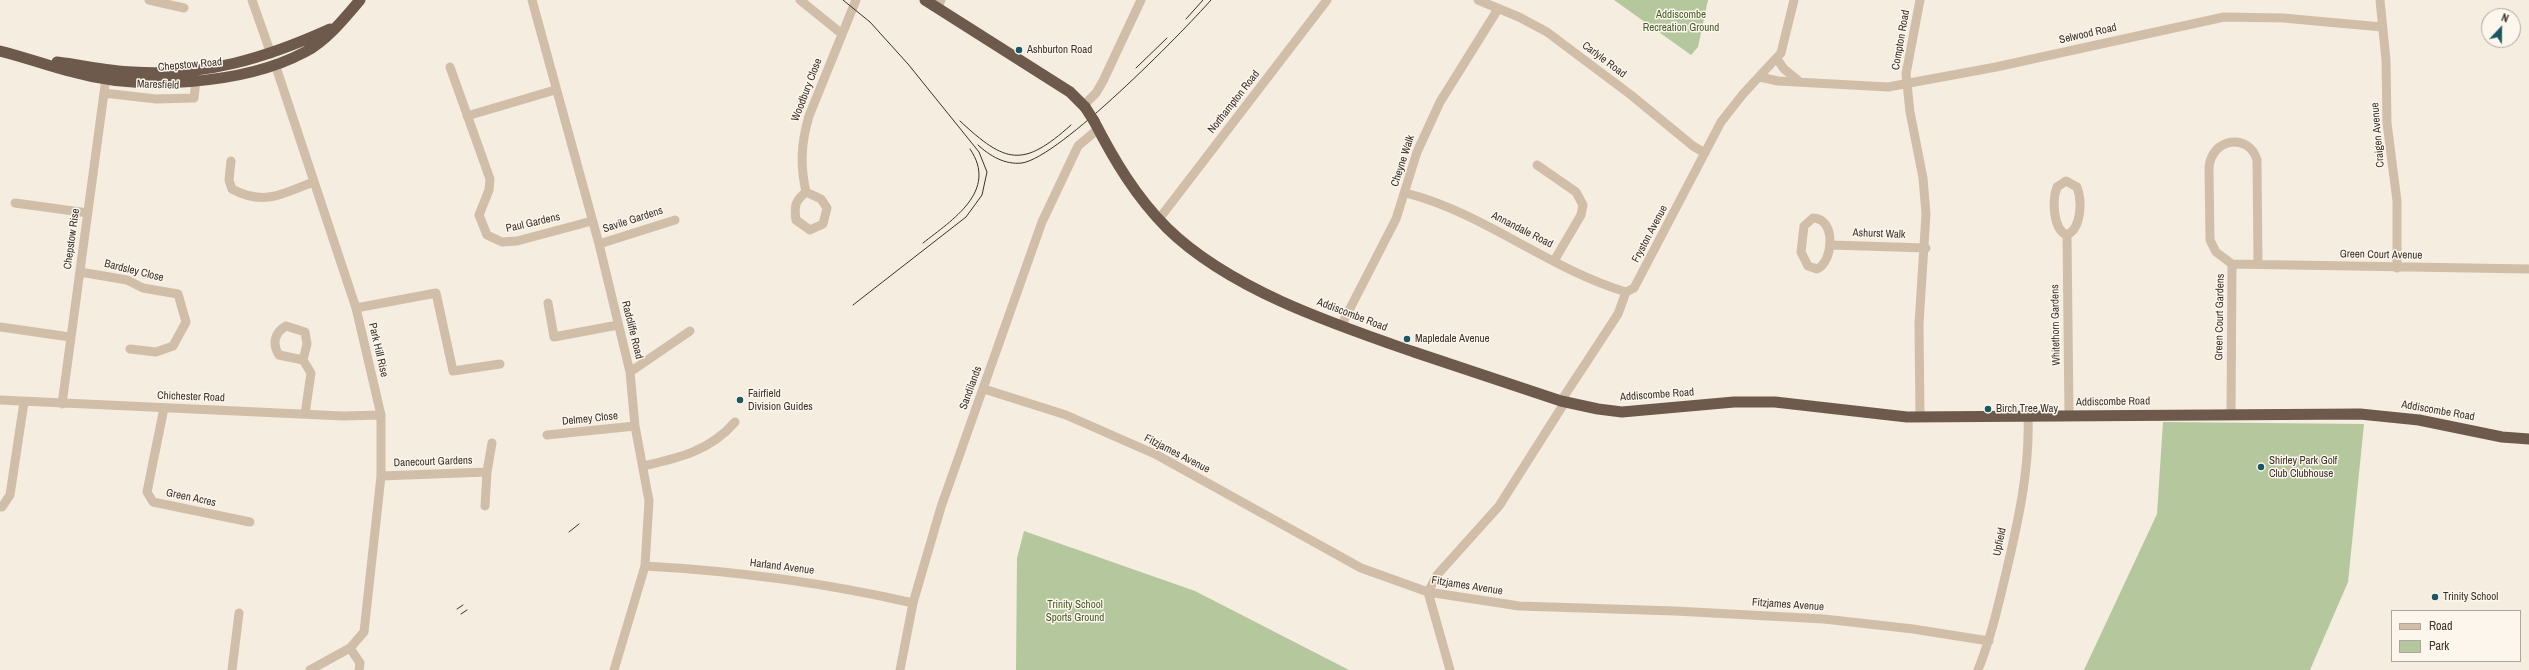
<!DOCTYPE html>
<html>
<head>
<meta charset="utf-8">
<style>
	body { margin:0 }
	#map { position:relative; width:2529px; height:670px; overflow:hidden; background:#f5eddf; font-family:"Archivo Narrow",sans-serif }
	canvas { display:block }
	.legend { position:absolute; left:2391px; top:610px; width:130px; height:52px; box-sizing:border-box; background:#fcf6ed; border:1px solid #afa79f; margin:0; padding:5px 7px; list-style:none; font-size:12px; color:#3c312a }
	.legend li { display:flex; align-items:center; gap:8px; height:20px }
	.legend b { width:20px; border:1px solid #afa79f }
	.north { position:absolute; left:2481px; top:8px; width:40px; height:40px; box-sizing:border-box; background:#fcf6ed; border:1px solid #afa79f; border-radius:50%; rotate:22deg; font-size:11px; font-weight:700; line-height:16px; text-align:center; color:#3c312a }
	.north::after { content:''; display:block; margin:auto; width:14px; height:18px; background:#1a5763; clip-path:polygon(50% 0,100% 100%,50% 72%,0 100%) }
</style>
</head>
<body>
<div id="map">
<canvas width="2529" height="670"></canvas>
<ul class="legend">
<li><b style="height:5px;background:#d0bea9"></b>Road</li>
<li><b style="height:11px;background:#b5c79d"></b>Park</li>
</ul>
<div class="north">N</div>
</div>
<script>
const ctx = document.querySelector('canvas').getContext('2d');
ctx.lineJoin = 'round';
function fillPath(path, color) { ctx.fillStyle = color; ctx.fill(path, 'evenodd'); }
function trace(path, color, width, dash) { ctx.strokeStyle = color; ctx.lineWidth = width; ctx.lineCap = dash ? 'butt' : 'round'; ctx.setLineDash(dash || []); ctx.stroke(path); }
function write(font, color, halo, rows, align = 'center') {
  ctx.font = font + ' "Archivo Narrow",sans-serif'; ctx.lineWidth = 3; ctx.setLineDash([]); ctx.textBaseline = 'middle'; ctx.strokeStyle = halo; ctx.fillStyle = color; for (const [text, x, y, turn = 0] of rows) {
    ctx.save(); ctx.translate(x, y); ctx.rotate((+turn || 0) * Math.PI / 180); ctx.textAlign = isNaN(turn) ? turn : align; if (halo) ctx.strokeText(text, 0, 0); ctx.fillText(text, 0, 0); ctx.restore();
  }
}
const green = new Path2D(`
	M1614,0h94l-10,47 -7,8z
	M2163,422l201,2 -16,158 -38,88h-226l73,-156z
	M1024,531l171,60 154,79h-333l1,-112z`);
const minor = new Path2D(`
	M149,0l35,8
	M252,0l19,54
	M532,0l67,244 31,128 5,54 14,75 -4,65 -31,104
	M800,0l42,34
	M1478,0l41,17 28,15 84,63 62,51 12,7
	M2380,0l6,60 1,63 10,78v67
	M938,7l3,-7
	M1777,59l7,10 16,13
	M275,64l81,244 25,107v61l-17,156 -14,16 -40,22
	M450,67l40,112 -1,11 -10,25 8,20 15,7 15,-1 75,-20
	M1760,77l18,4 110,6 108,-20 228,-50 59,1 99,9
	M104,93l52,6 38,-1 2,-18
	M1084,105l12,-12 7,-12 38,-81
	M467,116l88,-26
	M231,161l-2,19 3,9c31,17 51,5 81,-7
	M1537,165l39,27 7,13 -2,10 -27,46
	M806,192c-6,-27 -5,-49 3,-76l47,-116
	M806,192l15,7 6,9 -4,16 -13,6 -14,-10c-2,-14 -1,-19 10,-28z
	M1406,193c78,20 143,76 220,99
	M15,203l73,10
	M1813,218c23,0 21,43 4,51l-9,-3 -7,-14 3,-26z
	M1159,219l168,-219
	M2067,235c15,-7 15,-35 10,-48l-11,-6 -9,6c-5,13 -4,43 10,48l2,180
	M599,244l76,-24
	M1831,245l95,3
	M2232,264l297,5
	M2232,264l-16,-12 -6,-12 -1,-72c2,-30 40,-36 48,-8l1,104
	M80,272l47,8 16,8 35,6 8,28 -13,24 -17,6 -26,-3
	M1626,292l8,-4 87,-166 22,-28 38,-41 13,-53
	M548,303l6,34 64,-12
	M356,308l80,-15 17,78 47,-7
	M1341,326l55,-107 21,-67 23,-50 58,-93
	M0,327l70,10
	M303,360l-24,-5c-7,-11 -5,-22 7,-29l19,6 2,12 -4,16 8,13 -6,41
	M630,372l60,-41
	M984,389l82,26 91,40 204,113 67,24 91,14 156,5 149,8 89,10 76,12
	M0,400l343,16 38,-1
	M1561,401l57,-87 8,-22
	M62,404l44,-326
	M164,408l-17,84 6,10 97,20
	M2231,414l1,-150
	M1920,417l-1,-93 7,-110 -3,-36 -13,-66 -4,-38 14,-74
	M547,435l88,-9
	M643,466c36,-8 67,-15 92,-44
	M381,476l106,-4
	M485,506l2,-34 5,-29
	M0,507h2l8,-12 14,-93
	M645,566c91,5 181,17 268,37
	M350,648l10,15 -1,7
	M232,670l7,-57
	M900,670l13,-67 28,-96 101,-285 36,-76 20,-17
	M1450,670l-22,-78 9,-17 62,-69 66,-104
	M1978,670c13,-32 20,-64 28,-97 12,-51 24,-104 22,-157`);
const trunk = new Path2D(`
	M925,0l145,92 15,15
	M0,51c25,6 48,15 73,21 66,19 170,13 232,-20 21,-11 40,-34 55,-52
	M57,62c25,3 50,9 76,10 71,5 133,-14 197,-43
	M1094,121c20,39 42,76 73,107 62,61 166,96 247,124 49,16 98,33 147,49l37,8 24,3 112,-10h41l132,15 453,-3 59,6 83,17 27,2`);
const tram = new Path2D(`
	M843,0l27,22 38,42 71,88 8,20 -5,23 -16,22 -113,88
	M1186,19l17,-19
	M1136,68l31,-30
	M960,121c46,43 63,47 111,4
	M978,145c12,11 27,20 44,18 38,-6 159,-129 189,-163
	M923,243c29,-23 76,-52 47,-94
	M569,532l10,-8
	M457,609l6,-4
	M461,614l6,-4`);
const trunkBridge = new Path2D(`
	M1085,107l9,14`);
const markers = [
	[1019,50,4,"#1a5763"],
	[1407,339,4,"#1a5763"],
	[740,400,4,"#1a5763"],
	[1988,409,4,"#1a5763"],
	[2261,467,4,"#1a5763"],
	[2435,597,4,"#1a5763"]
];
const parkNames = [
	["Addiscombe",1681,15],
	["Recreation Ground",1681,28],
	["Trinity School",1075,605],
	["Sports Ground",1075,618]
];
const streetNames = [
	["Selwood Road",2088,34,-13],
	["Compton Road",1901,40,-80],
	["Carlyle Road",1604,60,37],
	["Chepstow Road",190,65,-5],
	["Maresfield",158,85,2],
	["Woodbury Close",807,90,-69],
	["Northampton Road",1234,102,-52],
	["Craigen Avenue",2378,135,-95],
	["Cheyne Walk",1403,161,-72],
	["Savile Gardens",633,220,-18],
	["Paul Gardens",533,223,-13],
	["Annandale Road",1522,230,27],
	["Fryston Avenue",1650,234,-62],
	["Ashurst Walk",1879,234,2],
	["Chepstow Rise",72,239,-82],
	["Green Court Avenue",2381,255,1],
	["Bardsley Close",134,271,14],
	["Addiscombe Road",1352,315,21],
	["Green Court Gardens",2220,317,-89],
	["Whitethorn Gardens",2056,325,-91],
	["Radcliffe Road",632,330,76],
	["Park Hill Rise",378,350,77],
	["Sandilands",971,388,-70],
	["Addiscombe Road",1657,395,-4],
	["Chichester Road",191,397,2],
	["Addiscombe Road",2113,402,-1],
	["Addiscombe Road",2438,411,10],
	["Delmey Close",590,419,-6],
	["Fitzjames Avenue",1177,454,27],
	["Danecourt Gardens",433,462,-2],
	["Green Acres",191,498,12],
	["Upfield",2000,542,-78],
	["Harland Avenue",782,567,7],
	["Fitzjames Avenue",1467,586,9],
	["Fitzjames Avenue",1788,605,4]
];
const poiNames = [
	["Ashburton Road",1027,50],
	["Mapledale Avenue",1415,339],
	["Fairfield",748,394],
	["Division Guides",748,407],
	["Birch Tree Way",1996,409],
	["Shirley Park Golf",2269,461],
	["Club Clubhouse",2269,474],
	["Trinity School",2443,597]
];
fillPath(green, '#b5c79d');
trace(minor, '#d0bea9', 9);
trace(trunk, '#6e5a4c', 11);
trace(tram, '#3c312a', 1);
trace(trunkBridge, '#6e5a4c', 11);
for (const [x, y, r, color] of markers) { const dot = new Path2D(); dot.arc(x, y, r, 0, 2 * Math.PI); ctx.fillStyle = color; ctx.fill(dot); trace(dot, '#fcf6ed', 1.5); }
write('11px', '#465d2a', '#fcf6ed', parkNames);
write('11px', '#3c312a', '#fcf6ed', streetNames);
write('11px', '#3c312a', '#fcf6ed', poiNames, 'left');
</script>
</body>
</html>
